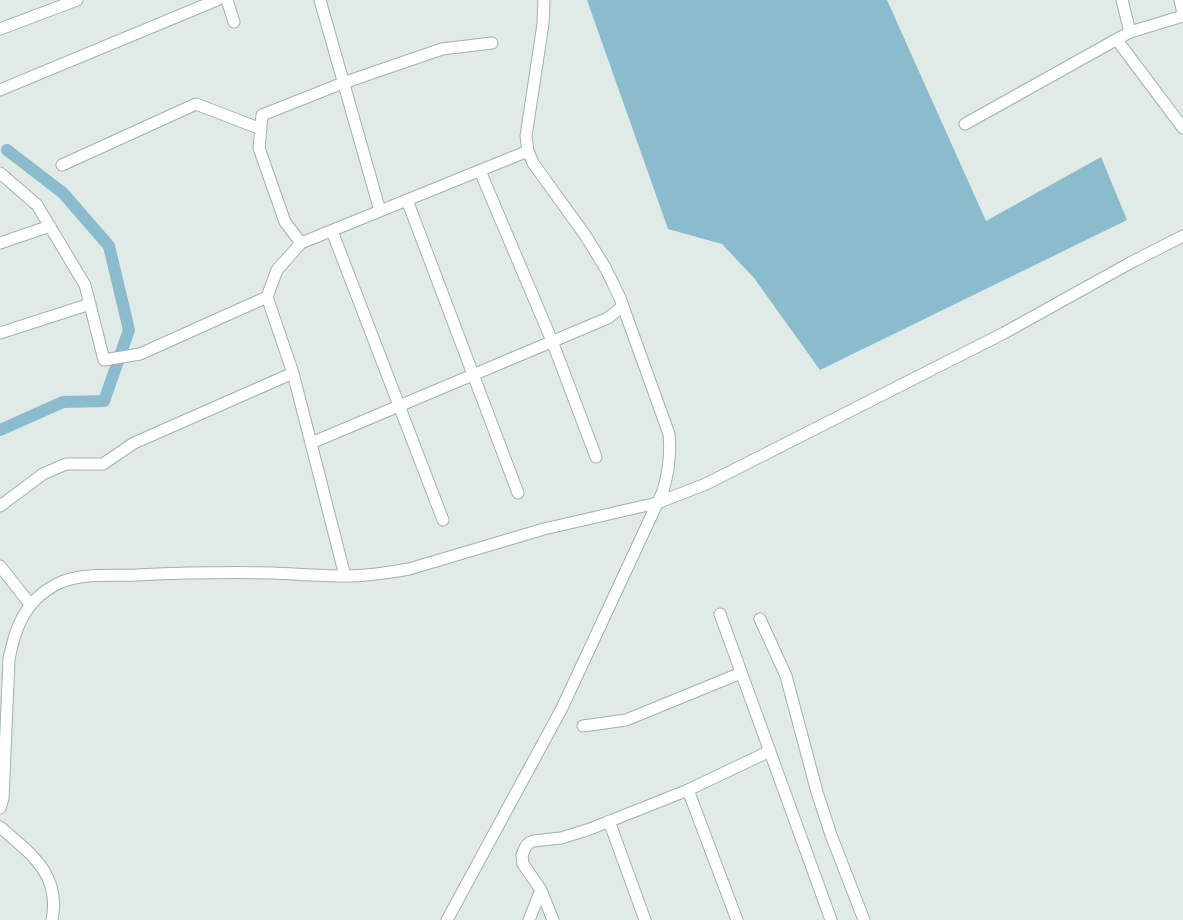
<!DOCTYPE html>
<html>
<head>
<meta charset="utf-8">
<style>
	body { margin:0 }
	canvas { display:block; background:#e0eae7 }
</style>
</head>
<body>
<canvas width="1183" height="920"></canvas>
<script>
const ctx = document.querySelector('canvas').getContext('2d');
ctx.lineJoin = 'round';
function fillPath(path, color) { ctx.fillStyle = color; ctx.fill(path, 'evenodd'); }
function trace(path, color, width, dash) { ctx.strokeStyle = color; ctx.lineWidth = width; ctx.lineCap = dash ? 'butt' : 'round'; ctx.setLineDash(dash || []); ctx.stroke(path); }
const water = new Path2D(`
	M587,0h300l99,221 115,-64 26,63 -307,150 -66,-92 -32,-34 -54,-15z`);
const canal = new Path2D(`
	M0,430l63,-28 41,-1 25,-71 -20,-84 -46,-53 -56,-43`);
const minor = new Path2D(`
	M227,0l7,22
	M320,0l60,211
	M1122,0l8,32
	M1180,0l3,13
	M0,29l77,-29
	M1117,40l66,88
	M0,90l217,-90
	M965,124l165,-92 53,-16
	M62,165l134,-61 65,25
	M480,171l72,170 44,116
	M0,173l37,32 48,80 19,75 36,-6 127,-57 26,76 52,203
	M407,200l111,293
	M332,231l111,289
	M0,243l50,-17
	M301,243l-16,-21 -26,-74 3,-33 81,-32 99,-34 50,-6
	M267,297l10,-27 24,-27 227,-92
	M0,333l90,-29
	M311,443l297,-125 15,-12
	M0,506l43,-32 23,-10h37l31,-21 159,-70
	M0,566l30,38
	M720,614l111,306
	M760,619l26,57 31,116 14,43 33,85
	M583,726l43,-6 115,-47
	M688,790l49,130
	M0,808l3,-9 6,-140c6,-31 16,-58 46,-74 24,-13 55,-9 82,-10 45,-2 90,-3 136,-2 24,1 48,3 72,3 21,0 42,-3 64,-7l135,-40 113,-26 49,-19 298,-151 126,-70 53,-27
	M609,821l36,99
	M0,827c31,27 61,47 52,93
	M447,920l115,-212 101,-217c6,-20 8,-37 6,-57l-49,-136 -14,-29 -21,-34 -52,-72 -5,-12 -2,-15 17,-112 1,-24
	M529,920l12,-30
	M553,920l-12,-30 -18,-26 -1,-9 4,-9 3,-3 4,-2 28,-3 29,-9 98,-39 82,-39`);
fillPath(water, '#8bbccd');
trace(canal, '#8bbccd', 12);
trace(minor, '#a3b1ae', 13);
trace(minor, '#fff', 11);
</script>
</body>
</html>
